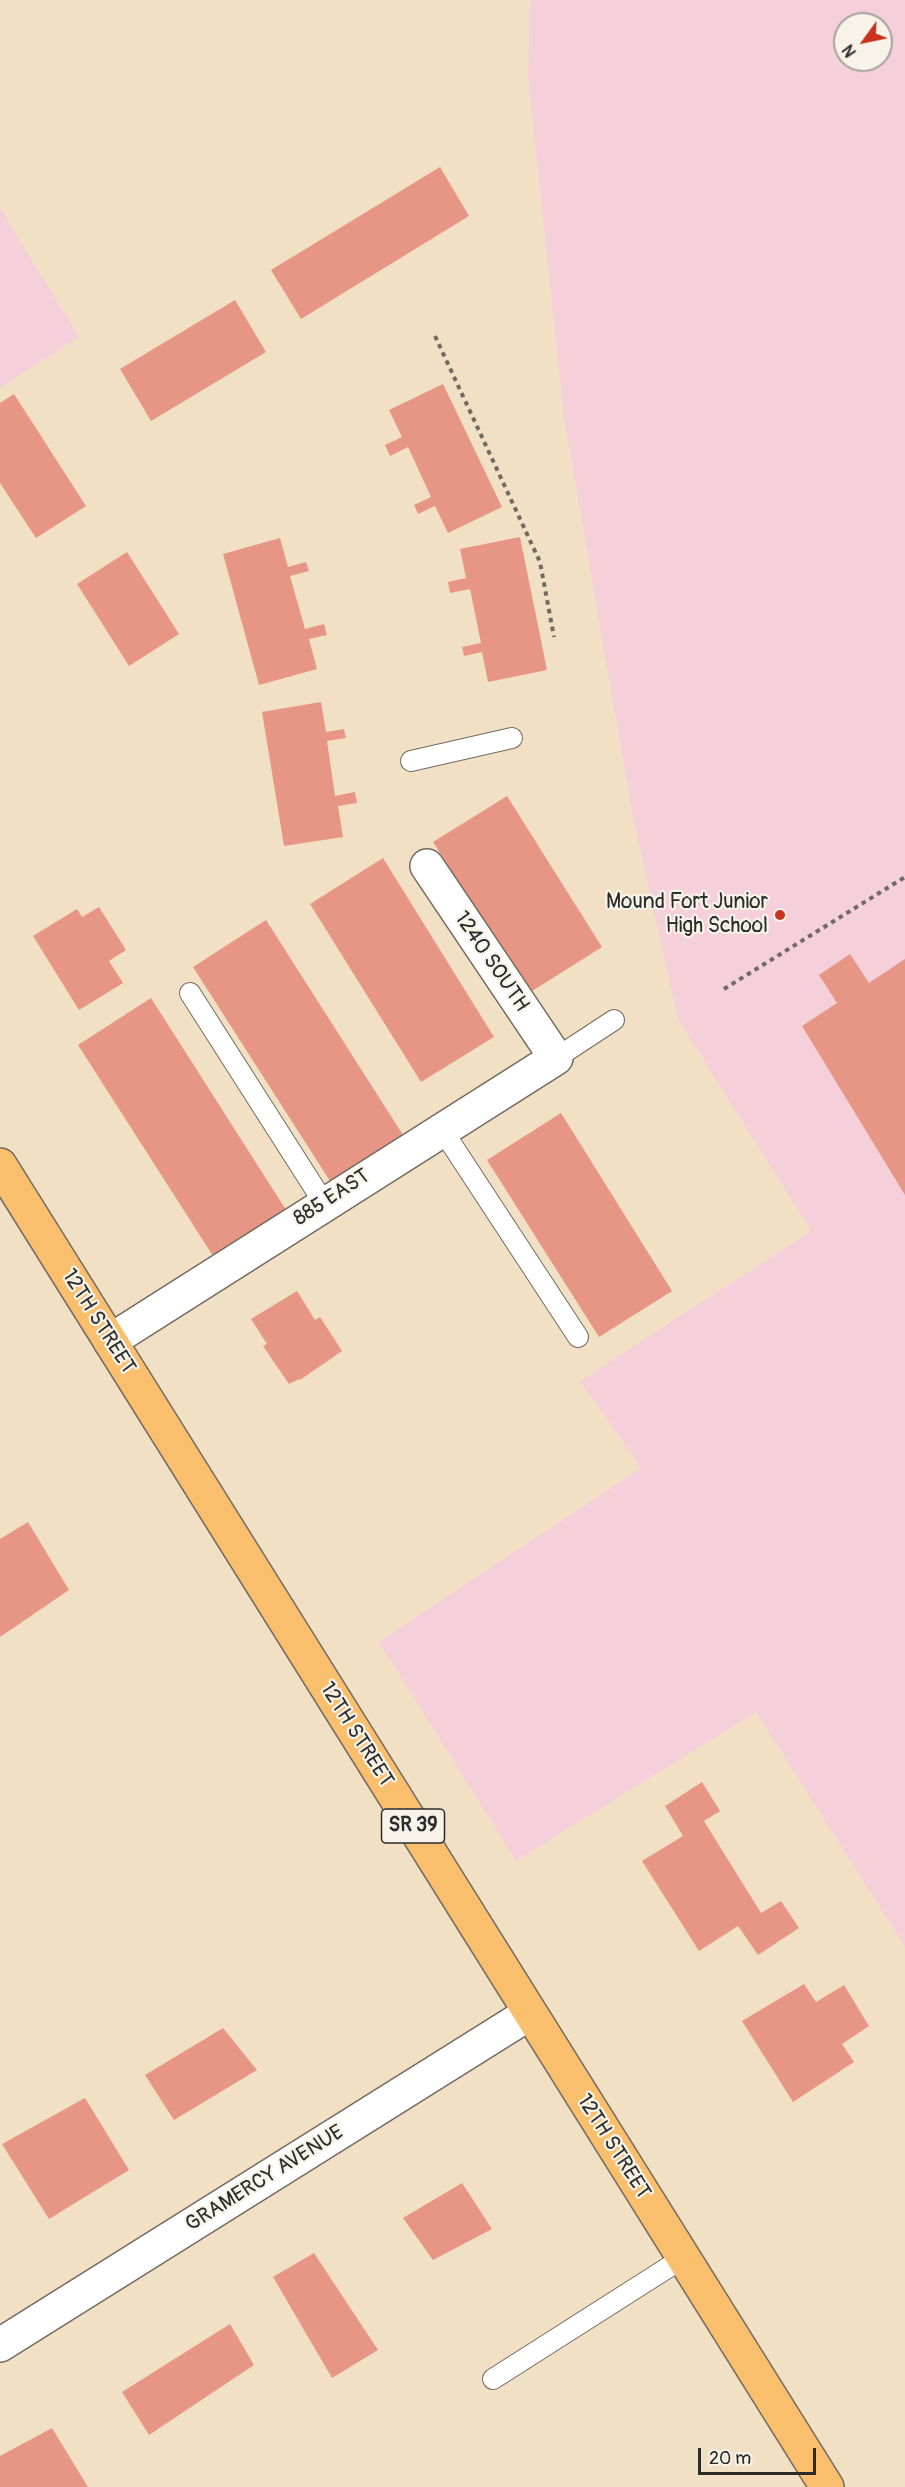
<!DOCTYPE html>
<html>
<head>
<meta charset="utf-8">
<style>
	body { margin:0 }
	#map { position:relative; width:905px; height:2487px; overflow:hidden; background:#f2e0c5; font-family:Pangolin,sans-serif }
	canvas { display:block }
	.north { position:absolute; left:833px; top:12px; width:60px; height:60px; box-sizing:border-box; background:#f7f3e8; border:2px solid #a5a39c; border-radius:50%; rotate:237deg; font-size:16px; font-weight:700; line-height:24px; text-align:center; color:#2b2b2b }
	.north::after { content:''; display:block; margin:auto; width:21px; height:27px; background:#c8321e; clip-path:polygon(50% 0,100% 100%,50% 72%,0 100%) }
	.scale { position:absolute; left:698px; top:2448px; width:118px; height:27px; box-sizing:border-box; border:3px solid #2b2b2b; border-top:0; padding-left:8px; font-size:18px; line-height:21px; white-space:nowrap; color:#2b2b2b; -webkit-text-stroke:4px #f7f3e8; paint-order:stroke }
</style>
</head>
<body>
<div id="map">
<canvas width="905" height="2487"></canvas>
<div class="north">N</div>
<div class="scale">20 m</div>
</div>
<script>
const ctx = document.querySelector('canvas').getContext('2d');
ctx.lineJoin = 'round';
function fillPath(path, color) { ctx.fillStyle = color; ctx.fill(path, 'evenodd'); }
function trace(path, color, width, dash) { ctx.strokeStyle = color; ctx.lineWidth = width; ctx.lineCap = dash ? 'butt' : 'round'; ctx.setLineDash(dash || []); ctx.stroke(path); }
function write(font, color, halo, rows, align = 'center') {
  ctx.font = font + ' Pangolin,sans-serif'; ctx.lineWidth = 4.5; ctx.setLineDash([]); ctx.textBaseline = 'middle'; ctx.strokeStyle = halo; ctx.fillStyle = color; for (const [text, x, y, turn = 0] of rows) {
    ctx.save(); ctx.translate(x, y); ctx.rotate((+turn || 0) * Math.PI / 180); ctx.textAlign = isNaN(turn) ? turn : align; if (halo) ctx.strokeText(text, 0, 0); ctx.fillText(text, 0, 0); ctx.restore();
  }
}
const built = new Path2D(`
	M532,0h373v1947l-149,-235 -240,149 -137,-219 262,-174 -61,-87 231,-150 -133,-212 -46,-207 -68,-395 -36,-341 2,-72zM845,24h36v36h-36z
	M0,208l79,129 -79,51z`);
const building = new Path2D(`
	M440,167l29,49 -168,103 -30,-49z
	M235,300l31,52 -115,69 -31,-52z
	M443,384l59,123 -54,26 -13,-27 -17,8 -4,-9 17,-8 -23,-50 -18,9 -5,-11 17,-8 -13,-27z
	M14,394l72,112 -50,32 -36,-55v-80z
	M520,537l27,133 -59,12 -6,-30 -18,4 -2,-9 19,-4 -11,-54 -20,4 -2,-11 18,-4 -6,-29z
	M280,538l8,29 18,-5 3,9 -19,5 15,53 19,-5 3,11 -18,4 8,30 -58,16 -36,-131z
	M127,552l52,82 -50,32 -52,-82z
	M321,702l5,30 18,-3 2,9 -19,3 8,55 20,-4 2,11 -19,3 5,31 -59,9 -22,-134z
	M507,796l95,151 -73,46 -96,-151z
	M383,858l111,179 -73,45 -111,-178z
	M99,907l27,43 -17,11 14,22 -44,27 -46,-74 44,-27 5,8z
	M266,920l137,215 -73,46 -137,-214z
	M850,954l19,29 36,-24v236l-103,-169 35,-23 -18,-28z
	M151,998l137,215 -73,46 -137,-214z
	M561,1113l111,178 -73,46 -112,-177z
	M297,1291l18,29 5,-3 22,34 -42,29 -1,-1 -10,5 -26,-38 4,-2 -16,-25z
	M28,1522l41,68 -69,47v-98z
	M702,1782l18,29 -16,10 57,92 20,-12 18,27 -41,27 -20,-29 -39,25 -57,-90 41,-25 -18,-30z
	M804,1984l12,18 28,-17 25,41 -27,18 12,18 -61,40 -51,-81z
	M223,2028l34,42 -83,50 -29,-45z
	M85,2098l44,72 -80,49 -47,-75z
	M462,2183l30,46 -59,31 -30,-42z
	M314,2253l64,97 -46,28 -59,-101z
	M230,2324l24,41 -105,70 -27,-43z
	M52,2428l36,59h-88v-31z`);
const path = new Path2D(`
	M435,336l105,226 14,75
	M724,989l181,-112`);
const service = new Path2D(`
	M411,761l101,-23
	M190,993l134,210
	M556,1058l58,-38
	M441,1128l137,209
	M493,2379l190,-121`);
const minor = new Path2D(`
	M110,1341l446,-283 -129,-192
	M0,2345l530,-332`);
const primary = new Path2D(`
	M0,1165l827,1322`);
const markers = [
	[780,915,6,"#c8321e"]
];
const shields = [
	[413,1826,63]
];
const shieldNames = [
	["SR 39",413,1826]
];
const poiNames = [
	["Mound Fort Junior",768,903],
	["High School",768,927]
];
const streetNames = [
	["1240 SOUTH",491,962,56],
	["885 EAST",332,1198,-33],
	["12TH STREET",98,1322,58],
	["12TH STREET",356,1735,58],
	["12TH STREET",613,2147,58],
	["GRAMERCY AVENUE",265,2179,-32]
];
fillPath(built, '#f5cfd9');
fillPath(building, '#e79686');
trace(service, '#716a61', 22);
trace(minor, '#716a61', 36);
trace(primary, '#716a61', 36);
trace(path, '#716a61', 4, [4.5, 4.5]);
trace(service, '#fff', 20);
trace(minor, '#fff', 33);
trace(primary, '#f9bf6d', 33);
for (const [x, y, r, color] of markers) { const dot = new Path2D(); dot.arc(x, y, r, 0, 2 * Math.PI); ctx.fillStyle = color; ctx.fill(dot); trace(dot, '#f7f3e8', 2); }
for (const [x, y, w] of shields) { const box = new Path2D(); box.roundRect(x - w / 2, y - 17, w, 34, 4.5); ctx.fillStyle = '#f7f3e8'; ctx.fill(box); trace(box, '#2b2b2b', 1.5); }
write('bold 20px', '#2b2b2b', null, shieldNames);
write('21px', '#2b2b2b', '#f7f3e8', poiNames, 'right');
write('21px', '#2b2b2b', '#f7f3e8', streetNames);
</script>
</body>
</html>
